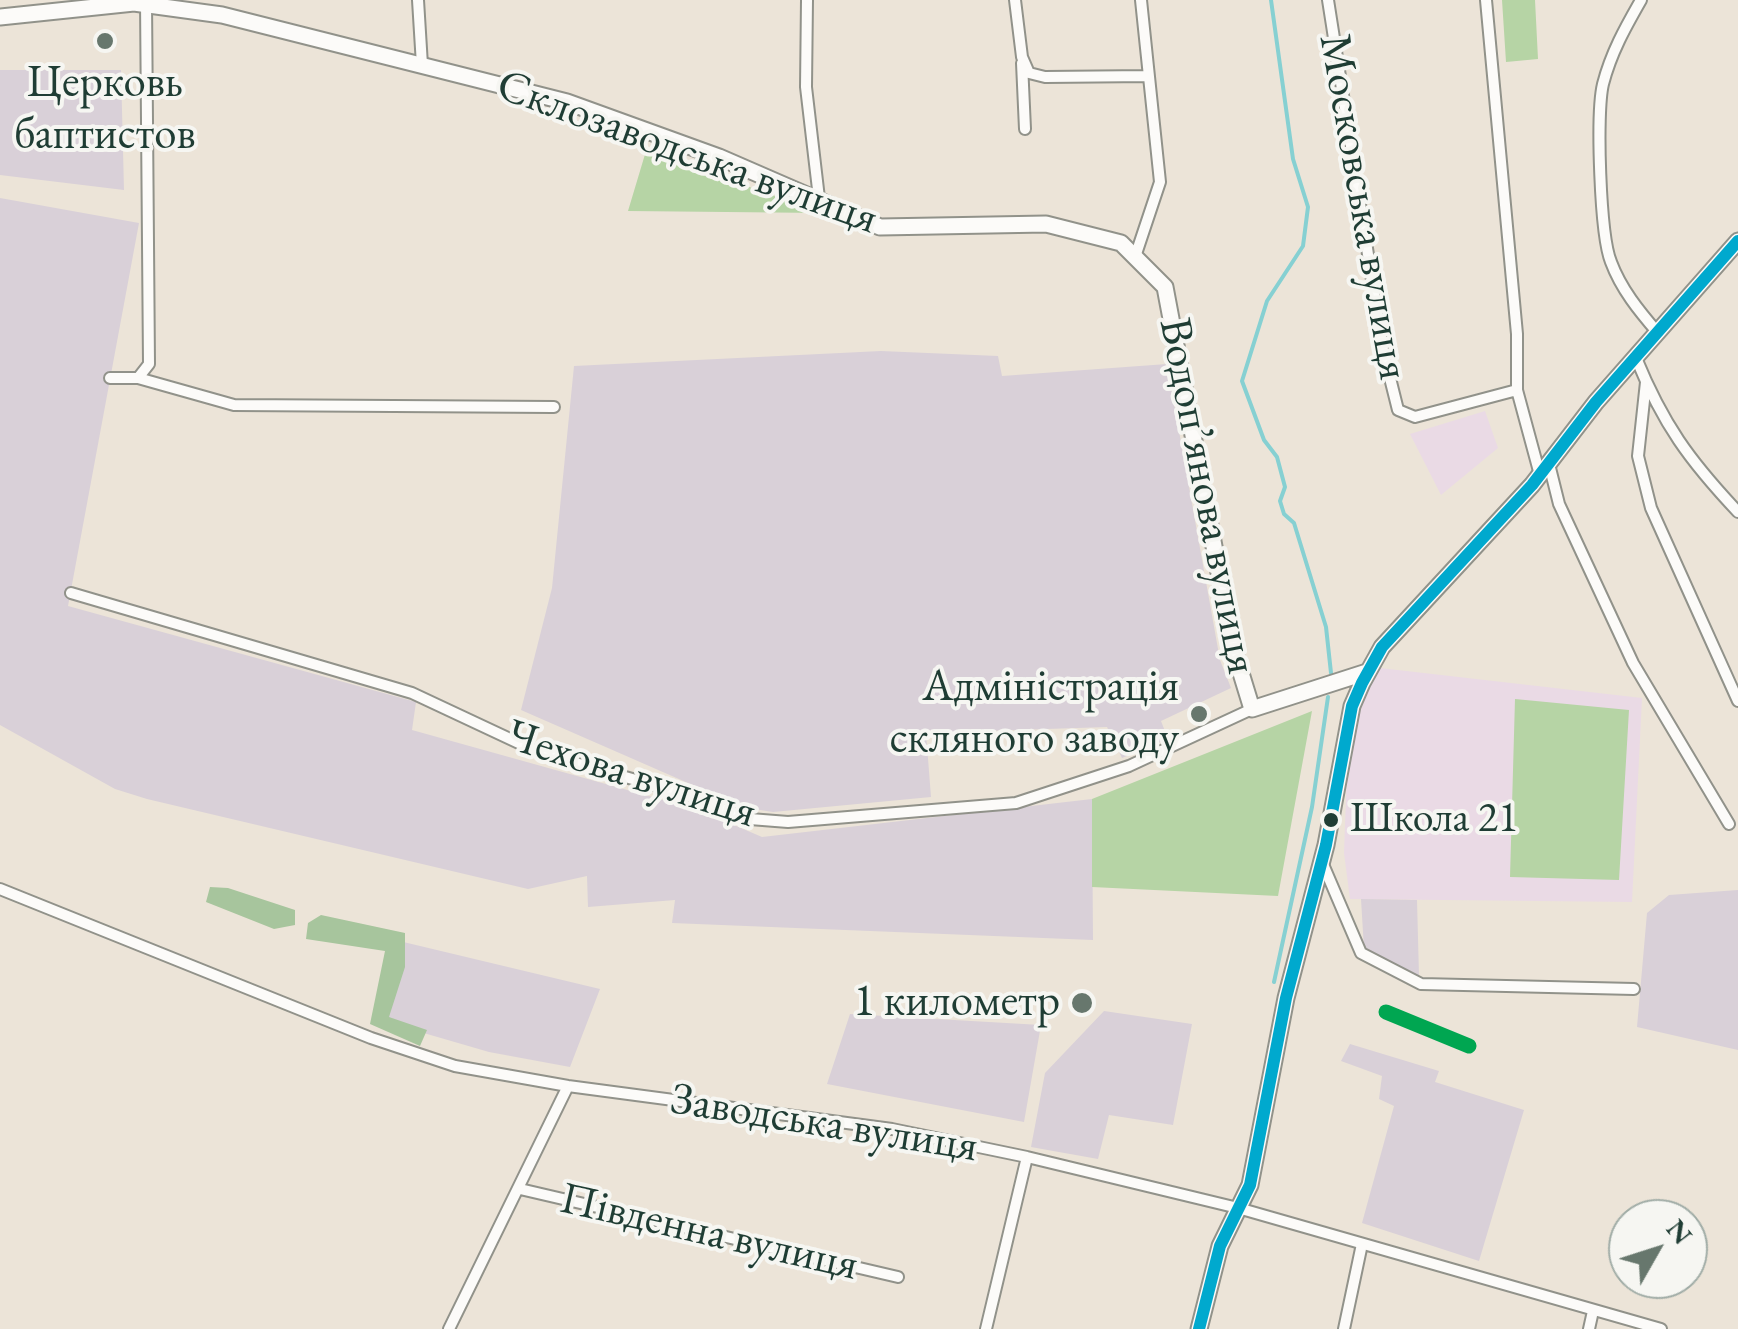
<!DOCTYPE html>
<html>
<head>
<meta charset="utf-8">
<style>
	body { margin:0 }
	#map { position:relative; width:1738px; height:1329px; overflow:hidden; background:#ece4d8; font-family:"EB Garamond",serif }
	canvas { display:block }
	.north { position:absolute; left:1608px; top:1199px; width:100px; height:100px; box-sizing:border-box; background:#f6f6f2; border:2px solid #a0aca6; border-radius:50%; rotate:51deg; font-size:28px; font-weight:700; line-height:40px; text-align:center; color:#1f3d34 }
	.north::after { content:''; display:block; margin:auto; width:35px; height:45px; background:#67776d; clip-path:polygon(50% 0,100% 100%,50% 72%,0 100%) }
</style>
</head>
<body>
<div id="map">
<canvas width="1738" height="1329"></canvas>
<div class="north">N</div>
</div>
<script>
const ctx = document.querySelector('canvas').getContext('2d');
ctx.lineJoin = 'round';
function fillPath(path, color) { ctx.fillStyle = color; ctx.fill(path, 'evenodd'); }
function trace(path, color, width, dash) { ctx.strokeStyle = color; ctx.lineWidth = width; ctx.lineCap = dash ? 'butt' : 'round'; ctx.setLineDash(dash || []); ctx.stroke(path); }
function write(font, color, halo, rows, align = 'center') {
  ctx.font = font + ' "EB Garamond",serif'; ctx.lineWidth = 8; ctx.setLineDash([]); ctx.textBaseline = 'middle'; ctx.strokeStyle = halo; ctx.fillStyle = color; for (const [text, x, y, turn = 0] of rows) {
    ctx.save(); ctx.translate(x, y); ctx.rotate((+turn || 0) * Math.PI / 180); ctx.textAlign = isNaN(turn) ? turn : align; if (halo) ctx.strokeText(text, 0, 0); ctx.fillText(text, 0, 0); ctx.restore();
  }
}
const built = new Path2D(`
	M1485,411l13,37 -57,47 -31,-61z
	M1380,668l262,30 -10,204 -282,-3 -6,-46 3,-82 11,-64z`);
const industrial = new Path2D(`
	M0,70h121l3,120 -124,-15z
	M0,198l139,25 -71,383 348,96 -4,28 287,80 63,27 330,-38 1,141 -421,-17 3,-23 -87,7 -1,-31 -59,13 -381,-90 -32,-10 -115,-64z
	M881,351l117,5 4,20 165,-12 53,296 11,28 -70,33 7,18 -46,19 -15,-31 -181,6 5,64 -158,15 -19,-3 -66,-26 -167,-73 31,-122 22,-222z
	M1738,890v160l-101,-23 10,-114 22,-18z
	M1361,899l56,1 2,76 -55,-27z
	M395,940l205,49 -30,78 -81,-15 -110,-32z
	M1104,1011l88,13 -19,101 -64,-10 -11,44 -67,-12 14,-74z
	M850,1014l191,11 -17,97 -197,-38z
	M1350,1044l89,27 -4,11 89,28 -45,151 -117,-38 32,-117 -15,-7 3,-23 -41,-15z`);
const green = new Path2D(`
	M1502,0h33l3,59 -32,3z
	M646,151l178,62 -196,-2z
	M1515,699l114,11 -10,170 -109,-3z
	M1312,711l-34,185 -186,-9v-88z`);
const forest = new Path2D(`
	M210,887l18,1 67,22v15l-21,4 -68,-27z
	M321,915l84,18v34l-16,50 38,13 -7,16 -50,-22 15,-73 -79,-12 2,-16z`);
const stream = new Path2D(`
	M1271,0l22,159 15,48 -5,39 -36,55 -25,80 22,59 13,17 8,30 -5,14 4,13 10,9 32,104 5,46
	M1274,982l38,-175 16,-110`);
const street = new Path2D(`
	M418,0l4,65
	M807,0l-1,87 13,111
	M1015,0l7,57 7,16 16,4 104,-1
	M1328,0l55,350 15,60 17,7 102,-27
	M1486,0l31,334v56l23,85
	M1641,0c-16,28 -30,53 -38,84 -7,29 -3,151 8,178 10,27 28,49 47,71
	M1022,63l3,66
	M1135,257l25,-75 -19,-182
	M1636,358c27,66 53,102 102,154
	M110,378h28l11,-14 -3,-363
	M138,378l96,27 320,2
	M1646,382l-8,74 13,52 87,193
	M1549,464l10,40 74,159 96,161
	M71,593l341,100 128,60 135,38 75,28 38,3 228,-19 113,-37 123,-57
	M1322,862l39,91 60,31 213,5
	M0,889l371,149 84,28 113,20 324,43 135,28 211,51 423,121
	M520,1189l378,88
	M449,1329l119,-243
	M986,1329l41,-172
	M1344,1329l18,-85
	M1589,1329l4,-18`);
const secondary = new Path2D(`
	M0,17l134,-14 88,12 345,87 152,55 161,70 166,-3 75,19 44,44 68,360 19,62 115,-37
	M1199,1329l21,-83 30,-61 36,-187 40,-153 26,-139 10,-23 20,-36 150,-162 64,-83 142,-161`);
const bus1 = new Path2D(`
	M1199,1329l21,-83 30,-61 36,-187 40,-153 26,-139 10,-23 20,-36 150,-162 64,-83 142,-161`);
const rail1 = new Path2D(`
	M1386,1012l83,34`);
const markers = [
	[105,41,10,"#67776d"],
	[1199,714,10,"#67776d"],
	[1331,820,9,"#1f3d34"],
	[1082,1003,12,"#67776d"]
];
const busNames = [
	["Школа 21",1350,820]
];
const poiNames = [
	["Церковь",105,84,"center"],
	["баптистов",105,136,"center"],
	["Адміністрація",1179,688],
	["скляного заводу",1179,740],
	["1 километр",1060,1003]
];
const streetNames = [
	["Склозаводська вулиця",687,153,20],
	["Московська вулиця",1363,207,80],
	["Водоп’янова вулиця",1207,496,79],
	["Чехова вулиця",631,775,18],
	["Заводська вулиця",824,1124,9],
	["Південна вулиця",709,1233,13]
];
fillPath(built, '#eadae5');
fillPath(industrial, '#d9d0d8');
fillPath(green, '#b6d4a5');
fillPath(forest, '#a7c59d');
trace(stream, '#86d0d2', 4);
trace(street, '#91928a', 14);
trace(secondary, '#91928a', 19);
trace(street, '#fcfbf9', 10);
trace(secondary, '#fcfbf9', 15);
trace(bus1, '#00a9ce', 12);
trace(rail1, '#00a651', 15);
for (const [x, y, r, color] of markers) { const dot = new Path2D(); dot.arc(x, y, r, 0, 2 * Math.PI); ctx.fillStyle = color; ctx.fill(dot); trace(dot, '#f6f6f2', 4); }
write('42px', '#1f3d34', '#f6f6f2', busNames, 'left');
write('45px', '#1f3d34', '#f6f6f2', poiNames, 'right');
write('45px', '#1f3d34', '#f6f6f2', streetNames);
</script>
</body>
</html>
